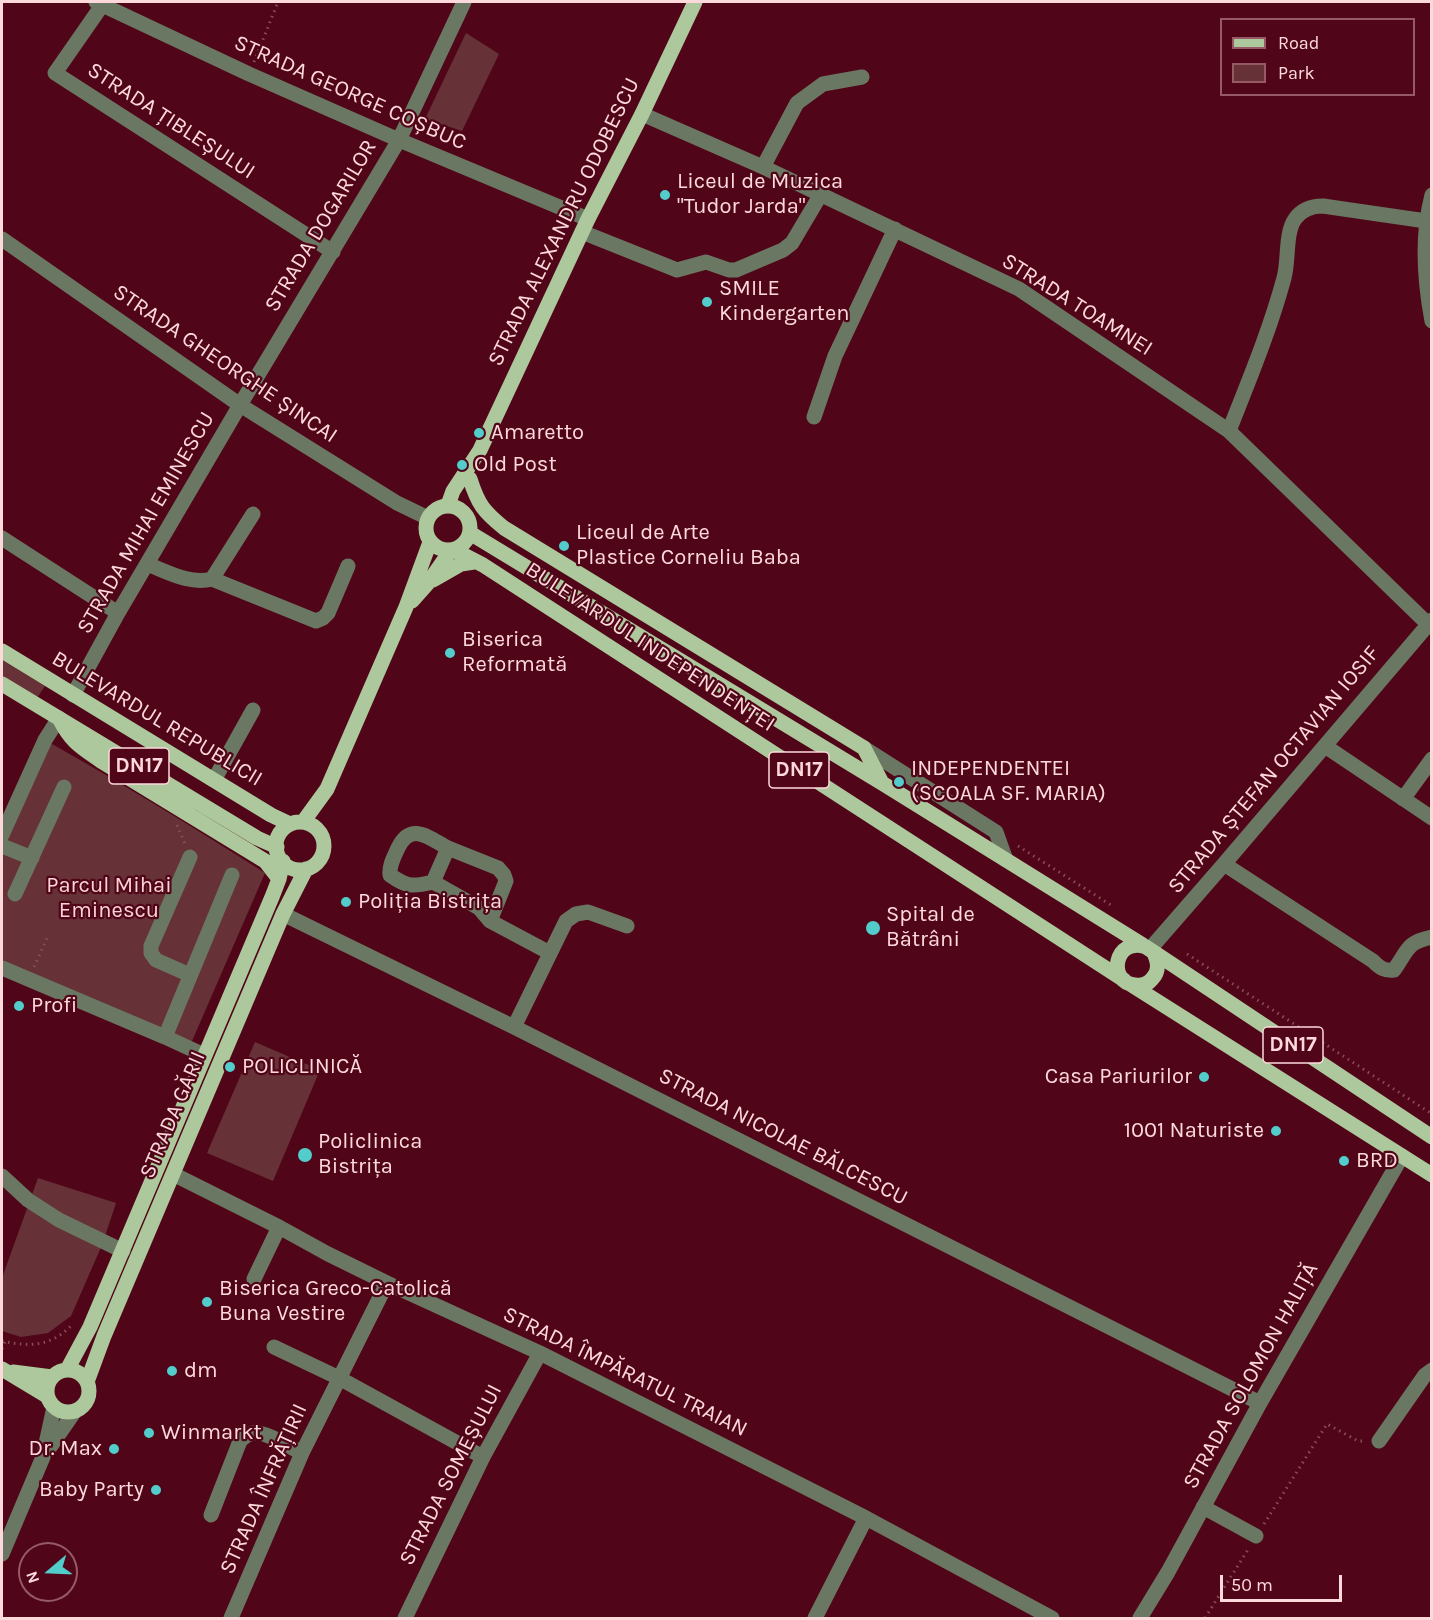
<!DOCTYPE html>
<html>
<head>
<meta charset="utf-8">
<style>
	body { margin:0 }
	#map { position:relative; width:1433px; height:1620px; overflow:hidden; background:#500618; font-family:Karla,sans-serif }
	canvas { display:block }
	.frame { position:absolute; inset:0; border:3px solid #fed9db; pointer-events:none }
	.legend { position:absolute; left:1220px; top:18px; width:195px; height:78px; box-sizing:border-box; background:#500618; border:2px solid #965a66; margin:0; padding:8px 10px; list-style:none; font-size:18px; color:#fed9db }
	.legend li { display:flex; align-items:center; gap:12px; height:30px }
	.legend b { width:30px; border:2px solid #965a66 }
	.north { position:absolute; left:18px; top:1542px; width:60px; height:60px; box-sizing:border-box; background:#500618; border:2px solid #965a66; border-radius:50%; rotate:251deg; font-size:16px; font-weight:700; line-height:24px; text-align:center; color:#fed9db }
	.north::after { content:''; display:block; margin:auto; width:21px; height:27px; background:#52cdcc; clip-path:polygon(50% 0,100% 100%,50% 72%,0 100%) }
	.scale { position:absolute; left:1220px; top:1575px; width:122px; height:27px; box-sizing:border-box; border:3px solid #fed9db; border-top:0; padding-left:8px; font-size:18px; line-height:21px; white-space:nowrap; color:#fed9db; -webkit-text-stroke:4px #500618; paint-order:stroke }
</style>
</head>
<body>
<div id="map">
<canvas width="1433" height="1620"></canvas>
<div class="frame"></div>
<ul class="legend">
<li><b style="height:8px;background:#acc89c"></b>Road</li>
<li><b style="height:16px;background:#663137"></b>Park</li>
</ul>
<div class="north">N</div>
<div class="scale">50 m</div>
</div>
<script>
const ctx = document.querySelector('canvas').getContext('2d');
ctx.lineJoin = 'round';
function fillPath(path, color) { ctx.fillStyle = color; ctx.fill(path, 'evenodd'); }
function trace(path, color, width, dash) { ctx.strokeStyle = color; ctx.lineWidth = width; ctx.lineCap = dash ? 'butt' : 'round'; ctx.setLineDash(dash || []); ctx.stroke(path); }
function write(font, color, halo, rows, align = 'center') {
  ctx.font = font + ' Karla,sans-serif'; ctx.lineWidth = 4.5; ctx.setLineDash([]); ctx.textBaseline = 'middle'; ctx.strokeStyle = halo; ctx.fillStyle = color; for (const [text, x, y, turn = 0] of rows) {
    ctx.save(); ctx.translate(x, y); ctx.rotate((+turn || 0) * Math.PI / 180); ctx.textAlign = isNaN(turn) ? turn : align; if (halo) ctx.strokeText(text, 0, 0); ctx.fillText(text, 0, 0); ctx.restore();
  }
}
const green = new Path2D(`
	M466,33l33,21 -37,77 -37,-12z
	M2,660l43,26 -8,12 -35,-21z
	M45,740c75,42 148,87 220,133l-76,175 -187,-80v-133z
	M255,1042l65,28 -47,111 -66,-28z
	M38,1178l78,25 -14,42 -31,71 -23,17 -27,4 -19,-6v-53z`);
const path = new Path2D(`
	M254,62l24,-60
	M177,825l8,19
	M1018,846l96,61
	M1187,954l245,160
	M34,967l14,-31
	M2,1341c28,6 48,6 70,-16
	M2,1349l3,-8
	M1264,1524l63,-100 31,17h7
	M1205,1618l44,-70`);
const minor = new Path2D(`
	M96,2l153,72 150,66 189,79
	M103,4l-48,69 278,179
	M642,114l121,53 256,122 210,142 199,193
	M763,167l34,-64 26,-19 39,-7
	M1432,195c-11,42 -8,84 0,126
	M582,232l95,38 29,-8 23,8h7l47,-20 9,-7 29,-49
	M2,239l238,166 157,98 31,15
	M814,417l21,-61 60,-127
	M1229,431c20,-51 41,-101 55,-153 5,-18 1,-45 11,-59 7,-10 17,-13 28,-13l103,15
	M2,538l116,75
	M147,564c21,8 43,21 65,15l104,42 7,-3 5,-5 20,-47
	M212,579l41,-65
	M73,695l45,-82 122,-208 159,-265 65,-138
	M1325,746l107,72
	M864,748l132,84 10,28
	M214,780l39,-70
	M1403,799l29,-40
	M2,835l43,-95 14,-22
	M2,846l30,12
	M1224,864l149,97c7,7 11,10 21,9 14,-19 12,-28 38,-33
	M433,882c-21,5 -26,5 -43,-7 -1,-10 4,-18 8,-27 13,-27 31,-10 50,0
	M15,894l49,-107
	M283,914l231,113 746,376
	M490,921l16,-40 -2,-6 -6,-7 -50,-20 -15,34 46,26 11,13 60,32
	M1150,949l74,-85 208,-244
	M2,968l163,69 39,18
	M190,975l-34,-15 -5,-7v-7l39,-89
	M514,1027l52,-106 10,-7 12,-2 39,14
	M165,1037l67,-162
	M173,1174l106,53 49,27 59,29 153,70 326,165 186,100
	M2,1176l26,24 31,20 64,31
	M254,1279l25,-52
	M274,1347l65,31 144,79
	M1379,1441l46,-66 7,-5
	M48,1450l27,-39
	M1203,1507l53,29
	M211,1515l29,-74c4,-4 8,-7 13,-8 11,-3 38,15 49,20
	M2,1554l41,-97 11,-50
	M231,1618l71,-165 85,-170
	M405,1618l78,-161 57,-104
	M815,1618l51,-100
	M1140,1618l28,-46 92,-169 142,-247`);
const major = new Path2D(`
	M470,479c8,25 13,32 34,49l360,220 18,35
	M448,505l5,-14 27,-41 108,-231 54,-105 53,-112
	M426 528a22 22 0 1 1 44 0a22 22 0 1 1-44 0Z
	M470,533l412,250 261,162
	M454,550l29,15 641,415
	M433,580l28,-16 13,-2
	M412,601l16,-18 23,-33
	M2,651l269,164 19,9
	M2,684l255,154 20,9
	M60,720c12,23 21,27 41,41l164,100 14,18
	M303,822l24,-33 79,-182 24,-65
	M276 846a24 24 0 1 1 48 0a24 24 0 1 1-48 0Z
	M1154,953c4,9 6,18 -2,26 -4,5 -10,7 -17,6 -29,-3 -20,-49 11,-38l286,190
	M1130,984l302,191
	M2,1369l45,27
	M47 1391a21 21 0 1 1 42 0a21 21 0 1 1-42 0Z
	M67,1370l23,-43 182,-430 7,-18 4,-18
	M13,1372l39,5
	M87,1382l17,-46 179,-422 23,-45`);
const markers = [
	[665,195,6,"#52cdcc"],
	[707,302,6,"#52cdcc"],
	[479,433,6,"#52cdcc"],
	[462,465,6,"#52cdcc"],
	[564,546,6,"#52cdcc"],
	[450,653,6,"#52cdcc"],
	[899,782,6,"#52cdcc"],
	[346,902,6,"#52cdcc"],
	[873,928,8,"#52cdcc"],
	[19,1006,6,"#52cdcc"],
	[230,1067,6,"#52cdcc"],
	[1204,1077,6,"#52cdcc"],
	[1276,1131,6,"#52cdcc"],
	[305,1155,8,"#52cdcc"],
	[1344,1161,6,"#52cdcc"],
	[207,1302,6,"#52cdcc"],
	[172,1371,6,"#52cdcc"],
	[149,1433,6,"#52cdcc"],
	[114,1449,6,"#52cdcc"],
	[156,1490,6,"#52cdcc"]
];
const shields = [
	[139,766,60],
	[799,770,60],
	[1293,1045,60]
];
const shieldNames = [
	["DN17",139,766],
	["DN17",799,770],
	["DN17",1293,1045]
];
const streetNames = [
	["STRADA GEORGE COȘBUC",350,93,24],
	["STRADA ȚIBLEȘULUI",171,121,33],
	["STRADA ALEXANDRU ODOBESCU",564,222,-64],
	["STRADA DOGARILOR",321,226,-59],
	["STRADA TOAMNEI",1077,305,32],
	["STRADA GHEORGHE ȘINCAI",225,364,34],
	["STRADA MIHAI EMINESCU",146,523,-60],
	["BULEVARDUL INDEPENDENȚEI",650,647,33],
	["BULEVARDUL REPUBLICII",157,719,31],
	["STRADA ȘTEFAN OCTAVIAN IOSIF",1274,770,-50],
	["STRADA GĂRII",173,1115,-67],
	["STRADA NICOLAE BĂLCESCU",783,1137,27],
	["STRADA ÎMPĂRATUL TRAIAN",625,1372,26],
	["STRADA SOLOMON HALIȚĂ",1251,1376,-61],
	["STRADA SOMEȘULUI",451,1475,-63],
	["STRADA ÎNFRĂȚIRII",264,1489,-66]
];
const poiNames = [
	["Liceul de Muzica",677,182],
	["\"Tudor Jarda\"",677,207],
	["SMILE",719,289],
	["Kindergarten",719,314],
	["Amaretto",491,433],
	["Old Post",474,465],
	["Liceul de Arte",576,533],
	["Plastice Corneliu Baba",576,558],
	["Biserica",462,640],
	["Reformată",462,665],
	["INDEPENDENTEI",911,769],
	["(SCOALA SF. MARIA)",911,794],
	["Poliția Bistrița",358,902],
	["Spital de",886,915],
	["Bătrâni",886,940],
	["Profi",31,1006],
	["POLICLINICĂ",242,1067],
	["Casa Pariurilor",1192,1077,"right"],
	["1001 Naturiste",1264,1131,"right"],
	["Policlinica",318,1142],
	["Bistrița",318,1167],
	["BRD",1356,1161],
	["Biserica Greco-Catolică",219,1289],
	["Buna Vestire",219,1314],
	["dm",184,1371],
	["Winmarkt",161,1433],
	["Dr. Max",102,1449,"right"],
	["Baby Party",144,1490,"right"]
];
const parkNames = [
	["Parcul Mihai",109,886],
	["Eminescu",109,911]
];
fillPath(green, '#663137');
trace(path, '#8a4d59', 3, [1.5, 4.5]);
trace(minor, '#6a7863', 15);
trace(major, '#acc89c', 15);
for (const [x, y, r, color] of markers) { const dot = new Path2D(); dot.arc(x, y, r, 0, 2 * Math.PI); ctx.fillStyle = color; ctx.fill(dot); trace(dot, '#500618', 2); }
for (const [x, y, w] of shields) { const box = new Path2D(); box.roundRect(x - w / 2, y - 18, w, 36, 4.5); ctx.fillStyle = '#500618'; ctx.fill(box); trace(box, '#fed9db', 1.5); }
write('bold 21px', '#fed9db', null, shieldNames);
write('22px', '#fed9db', '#500618', streetNames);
write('22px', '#fed9db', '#500618', poiNames, 'left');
write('22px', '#fbd4d6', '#500618', parkNames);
</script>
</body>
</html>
